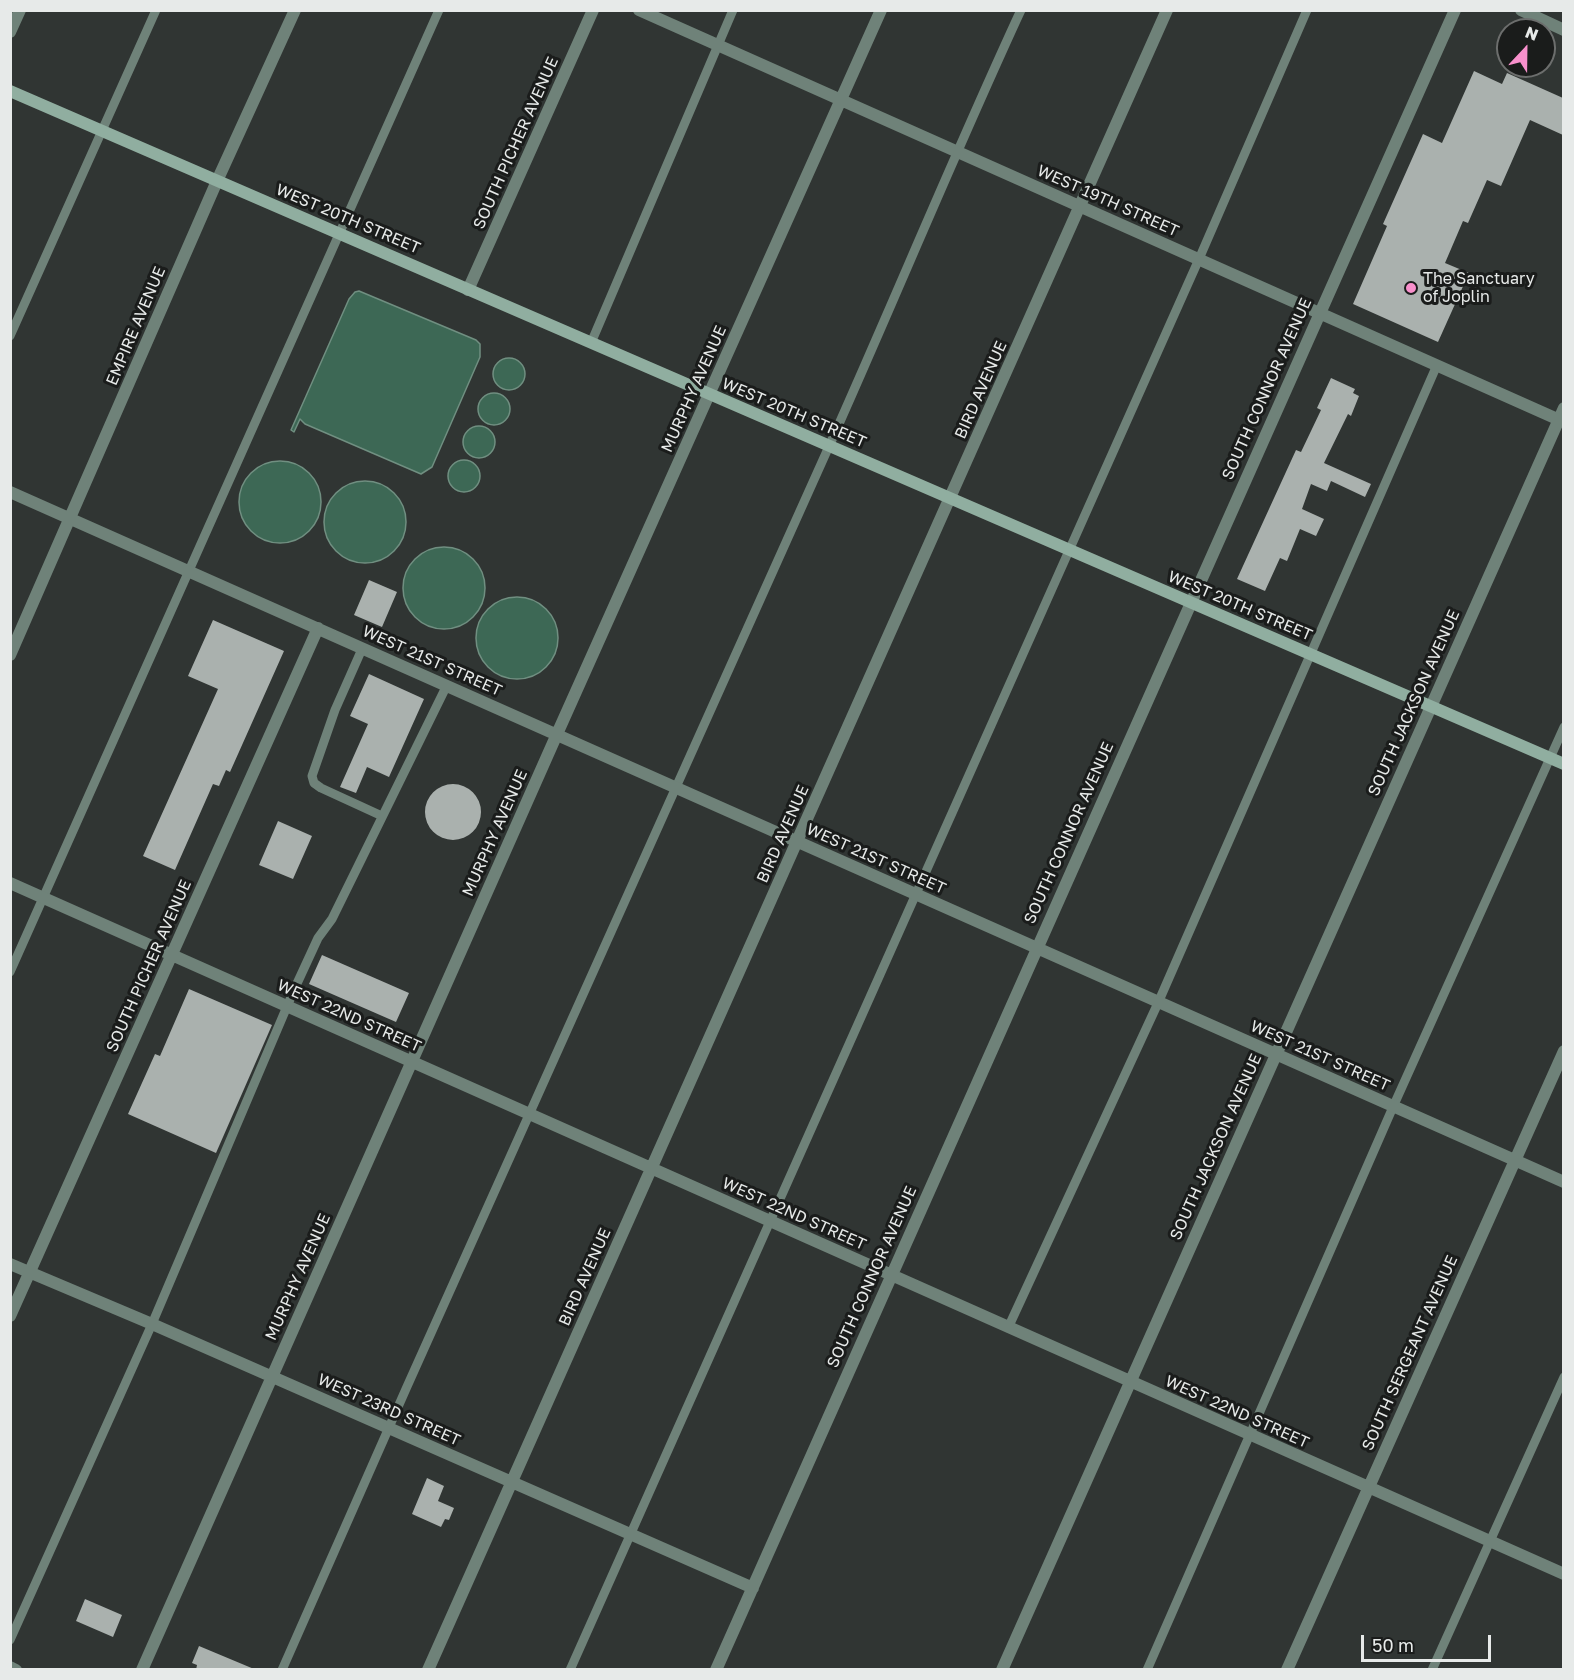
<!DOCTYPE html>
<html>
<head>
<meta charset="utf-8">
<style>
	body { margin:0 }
	#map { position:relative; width:1574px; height:1680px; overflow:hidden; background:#303533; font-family:"Golos Text",sans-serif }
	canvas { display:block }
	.frame { position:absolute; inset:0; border:12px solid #e7eae9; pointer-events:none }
	.north { position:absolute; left:1496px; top:18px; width:60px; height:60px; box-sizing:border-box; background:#1a1c1b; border:2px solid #6c6e6d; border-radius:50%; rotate:22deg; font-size:16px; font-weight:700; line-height:24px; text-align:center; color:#e7eae9 }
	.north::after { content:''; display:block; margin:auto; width:21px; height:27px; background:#f890cc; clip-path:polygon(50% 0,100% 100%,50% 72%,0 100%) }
	.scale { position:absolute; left:1361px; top:1635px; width:130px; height:27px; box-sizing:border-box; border:3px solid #e7eae9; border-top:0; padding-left:8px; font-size:18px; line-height:21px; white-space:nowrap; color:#e7eae9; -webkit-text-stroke:4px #1a1c1b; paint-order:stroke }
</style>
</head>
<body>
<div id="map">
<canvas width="1574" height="1680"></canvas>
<div class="frame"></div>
<div class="north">N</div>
<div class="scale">50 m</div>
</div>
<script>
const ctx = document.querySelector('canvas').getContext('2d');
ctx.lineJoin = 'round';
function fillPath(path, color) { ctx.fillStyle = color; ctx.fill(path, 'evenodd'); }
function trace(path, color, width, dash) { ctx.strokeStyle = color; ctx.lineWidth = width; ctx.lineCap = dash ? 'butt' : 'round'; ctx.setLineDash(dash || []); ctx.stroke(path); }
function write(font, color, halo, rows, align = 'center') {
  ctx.font = font + ' "Golos Text",sans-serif'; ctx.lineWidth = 6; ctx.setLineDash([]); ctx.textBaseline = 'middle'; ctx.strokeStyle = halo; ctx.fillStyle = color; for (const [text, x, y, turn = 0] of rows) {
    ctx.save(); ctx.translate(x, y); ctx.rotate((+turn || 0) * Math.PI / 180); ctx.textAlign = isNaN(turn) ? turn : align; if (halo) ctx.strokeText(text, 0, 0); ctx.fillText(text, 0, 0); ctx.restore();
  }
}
const water = new Path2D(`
	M359,291l117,49 4,4v13l-48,110 -11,7 -116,-50 -5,-5 -6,13 -3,-2 58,-131 6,-7z
	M493 374a16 16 0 1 1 32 0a16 16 0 1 1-32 0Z
	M478 409a16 16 0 1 1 32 0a16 16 0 1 1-32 0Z
	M463 442a16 16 0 1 1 32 0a16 16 0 1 1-32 0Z
	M448 476a16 16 0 1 1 32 0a16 16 0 1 1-32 0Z
	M239 502a41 41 0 1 1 82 0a41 41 0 1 1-82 0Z
	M324 522a41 41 0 1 1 82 0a41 41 0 1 1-82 0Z
	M403 588a41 41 0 1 1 82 0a41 41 0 1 1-82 0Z
	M476 638a41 41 0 1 1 82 0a41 41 0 1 1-82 0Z`);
const building = new Path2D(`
	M1474,71l28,13 5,-11 56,25v37l-33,-15 -29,66 -14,-6 -19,43 -5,-2 -18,42 24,10 -31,69 -85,-38 34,-78 -4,-2 40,-90 19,9z
	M1331,378l24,11 -2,4 6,3 -8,20 -3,-2 -24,49 47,21 -6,13 -34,-16 -4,10 -16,-7 -9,25 22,10 -8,17 -16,-7 -13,32 -7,-3 -15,33 -28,-12 59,-129 5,2 20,-42 -4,-2z
	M369,580l28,12 -15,35 -28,-12z
	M213,620l71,31 -54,121 -4,-2 -7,16 -6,-2 -38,86 -32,-14 75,-167 -30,-13z
	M369,674l55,25 -35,78 -22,-10 -11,26 -16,-6 28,-63 -18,-8z
	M425 812a28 28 0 1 1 56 0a28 28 0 1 1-56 0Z
	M278,821l34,15 -19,43 -34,-14z
	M322,955l87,38 -13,29 -87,-38z
	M189,989l83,36 -56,128 -88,-39 27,-60 5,2z
	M427,1478l17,8 -6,15 16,7 -5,12 -4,-1 -4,8 -29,-13z
	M85,1599l37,16 -9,22 -37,-16z
	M199,1646l55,23v1h-58l1,-5 -5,-2z`);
const lane = new Path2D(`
	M10,336l146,-326
	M591,343l142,-333
	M362,649l-27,61 -23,66 2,7 7,5 61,28
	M10,972l429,-962
	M1008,1328l150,-325 279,-638
	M10,1640l142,-316 142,-334 24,-52 14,-19 115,-234
	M282,1670c178,-407 362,-811 544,-1217 66,-147 127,-296 195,-443
	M570,1670l629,-1411 108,-249
	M1147,1670l246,-563 171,-380
	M1432,1670l132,-293`);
const street = new Path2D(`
	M639,10l925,412
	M1521,10l43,20
	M10,32l10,-22
	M468,290l125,-280
	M10,492l1554,690
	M10,655l207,-474 78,-171
	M10,883l1554,691
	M10,1264l142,60 601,264
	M10,1316l308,-688
	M10,1667l6,3
	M142,1670l415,-936 324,-724
	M428,1670l739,-1660
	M716,1670l739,-1660
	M1002,1670l562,-1262
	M1287,1670l277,-619`);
const secondary = new Path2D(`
	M10,91l1554,673`);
const markers = [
	[1411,288,6,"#f890cc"]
];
const streetNames = [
	["SOUTH PICHER AVENUE",516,143,-66],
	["WEST 19TH STREET",1108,201,24],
	["WEST 20TH STREET",348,219,23],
	["EMPIRE AVENUE",136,326,-67],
	["MURPHY AVENUE",694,389,-66],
	["SOUTH CONNOR AVENUE",1267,389,-66],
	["BIRD AVENUE",981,390,-66],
	["WEST 20TH STREET",794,413,23],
	["WEST 20TH STREET",1240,606,23],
	["WEST 21ST STREET",432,661,24],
	["SOUTH JACKSON AVENUE",1414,703,-66],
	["MURPHY AVENUE",495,833,-66],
	["SOUTH CONNOR AVENUE",1069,833,-66],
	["BIRD AVENUE",783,834,-66],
	["WEST 21ST STREET",876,859,24],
	["SOUTH PICHER AVENUE",149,966,-66],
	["WEST 22ND STREET",349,1016,24],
	["WEST 21ST STREET",1320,1056,24],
	["SOUTH JACKSON AVENUE",1216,1147,-66],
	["WEST 22ND STREET",794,1214,24],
	["MURPHY AVENUE",298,1277,-66],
	["BIRD AVENUE",585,1277,-66],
	["SOUTH CONNOR AVENUE",872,1277,-66],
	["SOUTH SERGEANT AVENUE",1410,1353,-66],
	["WEST 23RD STREET",389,1410,24],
	["WEST 22ND STREET",1237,1412,24]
];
const poiNames = [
	["The Sanctuary",1423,279],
	["of Joplin",1423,297]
];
fillPath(water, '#3d6855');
trace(water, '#708f81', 1.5);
fillPath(building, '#aab1ae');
trace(lane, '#6f8279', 9);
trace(street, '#6f8279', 12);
trace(secondary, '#90aea0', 12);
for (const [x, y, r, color] of markers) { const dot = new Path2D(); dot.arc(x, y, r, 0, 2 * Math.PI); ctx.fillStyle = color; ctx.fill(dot); trace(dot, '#1a1c1b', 2); }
write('16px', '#e7eae9', '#1a1c1b', streetNames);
write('16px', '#e7eae9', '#1a1c1b', poiNames, 'left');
</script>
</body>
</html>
